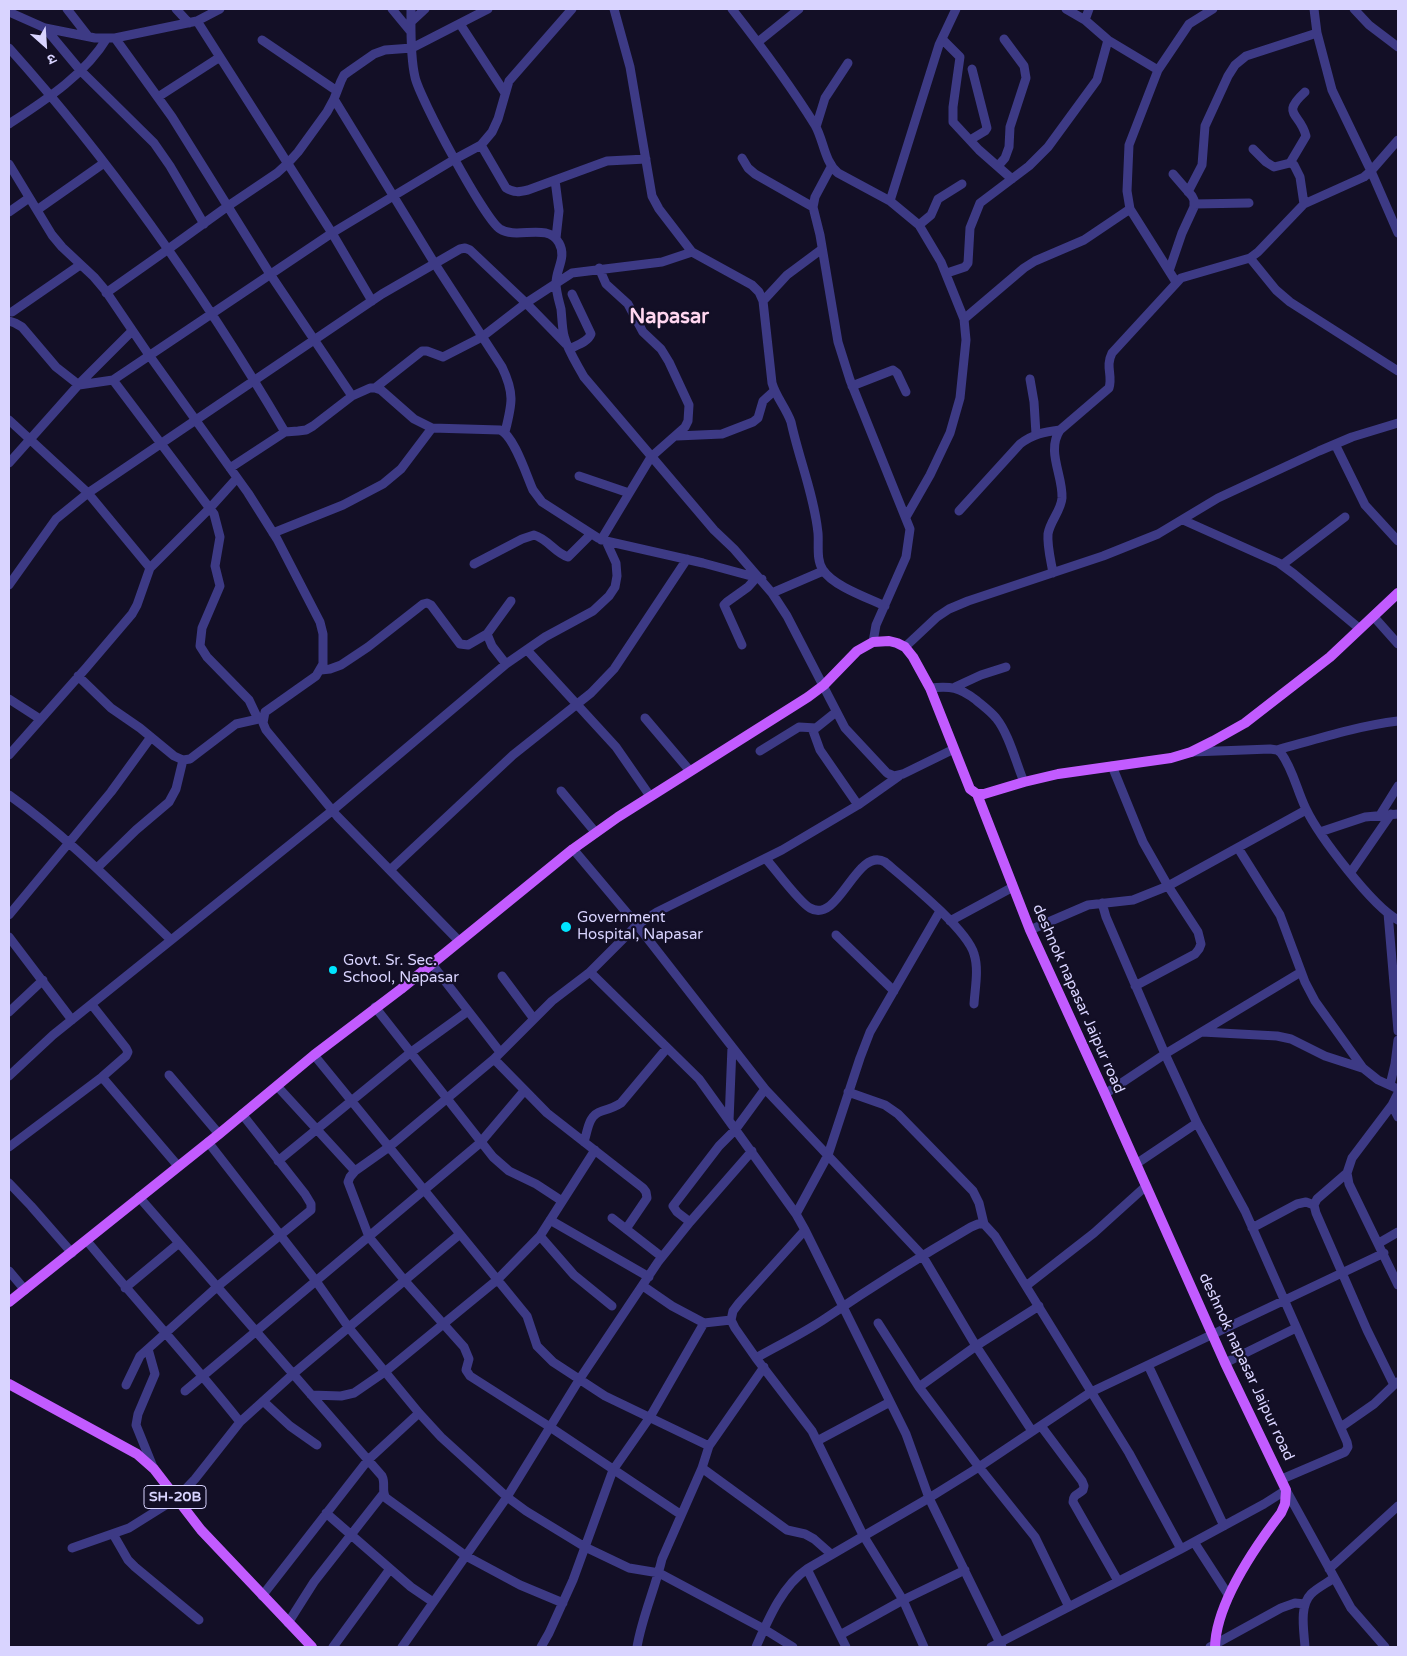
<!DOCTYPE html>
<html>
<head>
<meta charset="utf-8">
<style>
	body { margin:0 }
	#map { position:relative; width:1407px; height:1656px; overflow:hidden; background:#130f26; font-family:"Varela Round","Noto Sans Devanagari",sans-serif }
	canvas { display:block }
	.frame { position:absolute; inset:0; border:10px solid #d9d4ff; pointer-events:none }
	.north { position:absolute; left:20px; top:20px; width:50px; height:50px; -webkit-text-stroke:4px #130f26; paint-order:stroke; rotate:154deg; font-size:14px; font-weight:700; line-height:20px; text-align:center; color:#d9d4ff }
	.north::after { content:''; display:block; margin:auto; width:18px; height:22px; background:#d9d4ff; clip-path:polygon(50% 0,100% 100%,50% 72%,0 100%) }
</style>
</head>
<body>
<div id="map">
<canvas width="1407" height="1656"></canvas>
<div class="frame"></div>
<div class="north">उ</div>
</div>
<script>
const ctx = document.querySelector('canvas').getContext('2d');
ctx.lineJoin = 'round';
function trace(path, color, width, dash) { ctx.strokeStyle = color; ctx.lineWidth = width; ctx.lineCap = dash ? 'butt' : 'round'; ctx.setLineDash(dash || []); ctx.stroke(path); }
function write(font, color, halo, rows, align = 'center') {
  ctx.font = font + ' "Varela Round",sans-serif'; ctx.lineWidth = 4.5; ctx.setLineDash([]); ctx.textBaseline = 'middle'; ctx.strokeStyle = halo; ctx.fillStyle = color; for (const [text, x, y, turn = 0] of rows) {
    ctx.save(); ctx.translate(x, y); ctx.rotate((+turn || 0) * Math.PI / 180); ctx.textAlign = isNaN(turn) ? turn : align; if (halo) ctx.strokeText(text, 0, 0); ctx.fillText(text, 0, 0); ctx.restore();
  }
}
const minor = new Path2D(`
	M67,9l21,27
	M176,9l13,14
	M392,9l19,23
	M411,9c0,21 -1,47 4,68 4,20 70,143 85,152 17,11 48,-7 59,14 8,14 -3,26 -3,40 0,9 3,18 5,26 1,9 1,18 3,27 4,15 13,28 20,41l130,153 20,19 38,44 15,23 58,112 42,45 7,3 9,-2 51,-25
	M614,9l16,58 22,129 7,13 33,43 60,33 7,7 4,9 9,82c4,14 14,25 19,39 8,37 23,73 27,111 1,12 -2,27 5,37 10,16 45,28 62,36
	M732,9c29,37 58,76 83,116 9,16 9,36 23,48l52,28 29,24 22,37 23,57 2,21 -6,58 -10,35 -20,42 -24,42
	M1066,9l19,11 23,20 50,30
	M1314,9l3,24 15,57 39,81 27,62
	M1354,9l15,16 29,22
	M9,12l36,16 50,10h20l82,-17 23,-12
	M1085,20l4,-11
	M197,21l135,212 40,68
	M411,22l14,-13
	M460,24l45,69
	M45,28l35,42 74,73 16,23 34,58
	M115,38l57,79 98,157 82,122
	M942,39l18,18 -7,50v15l26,28 33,29
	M262,40l75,51
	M758,42l41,-33
	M9,48c105,117 196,248 276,384
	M158,97l62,-40
	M334,99l101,165 67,103c13,27 10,37 3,65
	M9,124c35,-23 76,-49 98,-86
	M816,127l9,-29 23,-35
	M970,140l15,-9 2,-3 -15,-59
	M481,145l25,43c8,5 13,4 22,2l79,-29 39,-2
	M1253,149l13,13 8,5 16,-4 4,2 6,12 4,27
	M742,158l6,10 7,6 58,33
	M1290,163l16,-27c-6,-24 -26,-21 -1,-44
	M9,164l43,71 10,12 32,30 11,13 44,65 99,138 29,46 43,83 3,12v30l-7,12 -51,36 -2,11 3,7 71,86 122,125
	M998,166l7,-8 4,-11 1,-20 16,-49 -2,-12 -20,-27
	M831,167l-16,30 -2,10 7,28 18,107 12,38 60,149 -4,28 -30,68 -3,17
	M555,180l4,31 -3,27
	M1188,192l14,-27 3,-39 23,-50 7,-11 11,-9 71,-23
	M890,201l49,-156 17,-36
	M1194,204l55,-1
	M37,210l67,-47
	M9,212l20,-14
	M919,225l12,-10 7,-16 24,-15
	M1250,258l26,32 14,12 108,69
	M599,268l7,16 22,20 15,28 18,17 8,13 20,43 -1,16 -3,6 -34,30 -50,83
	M1169,271l13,-38 12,-26v-7l-2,-4 -19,-22
	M947,273l18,-6 3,-4 2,-35 10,-25 49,-37 19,-19 49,-67 11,-40
	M1176,282l-46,-73 -3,-18 2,-46 29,-75 31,-46 24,-15
	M106,293l61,-43 61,-44 49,-33 11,-10 10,-11 29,-40 7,-13 7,-18 3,-6 7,-5 23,-16 11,-4 27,-2 76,-39
	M763,301l24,-26 35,-26
	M12,312l68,-47
	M964,319l60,-51 11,-7 49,-21 46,-31
	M9,321l6,2 7,4 34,40 23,18 34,-5 219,-147 123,-74 26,-14 11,-13 6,-13 11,-38 63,-72
	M569,349c8,-4 19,-7 22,-15l-19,-40
	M1030,379l4,23 2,32
	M113,380l101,134 6,23 -5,29 5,20 -18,42 -2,18 7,11 42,43 9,19
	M852,386l41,-16 4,3 9,19
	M375,388l47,-37h5l16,6 39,-20 44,-34 46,-30 90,-11 30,-10
	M9,420l79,73 62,75
	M677,436l45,-2 31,-12 5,-4 5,-17 11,-10
	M1335,444l30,61 33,36
	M9,463l72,-81 51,-51
	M230,468l55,-36 13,-1 8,-1 7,-4 39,-30 18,-8h5l6,2 33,29 18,9 68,2c14,5 27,47 33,60l9,12 56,36 8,3 97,22 59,16
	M579,476l50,17
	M959,511l61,-67c13,-10 24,-12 40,-14
	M1183,520l96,43 15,11 66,55
	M273,533l70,-28 40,-21 18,-15 31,-41
	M474,564l48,-25 12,-4c14,4 21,18 34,22l23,-23
	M1282,565l63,-48
	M1053,573c-2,-12 -6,-27 -5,-39 2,-13 13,-23 14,-36 1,-23 -16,-47 -2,-68l49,-42c4,-13 -4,-21 3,-35l69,-75 69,-20 8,-6 46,-48 60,-27 7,-6 27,-31
	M9,585l47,-66 32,-26 294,-199 78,-45 5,-1 5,2 56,53 40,41
	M772,593l51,-22
	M1374,617l24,27
	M742,645l-18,-40 3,-3 21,-15 8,-9
	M905,647l32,-30 12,-8 19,-8 135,-45 55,-22 60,-36 101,-47 33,-14 46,-14
	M527,650l89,97 34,49
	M506,664l-14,-18 -5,-12 24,-33
	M321,670l9,-1 11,-4 27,-18 55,-43 4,-1 4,2 29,39 8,1 19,-11
	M78,676l33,32 29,20 34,28 9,4 7,-1 46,-35 27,-6
	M955,687l26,-12 25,-8
	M930,688c21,-2 29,-1 46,12 7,6 14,11 20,18 13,16 20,45 28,64
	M9,699l31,20
	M645,718l45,53
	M812,728l8,22 38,55
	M1277,750c40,-11 80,-24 121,-29
	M760,751l39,-24 17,1 20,-16
	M1192,752l78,-3 7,1 4,3c12,16 16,38 25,56 13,27 66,97 92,111
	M9,755l77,-87 46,-54 5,-9 13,-37 60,-60 27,-30
	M1112,766l31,76 25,44 30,46 3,12 -2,5 -4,5 -60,32
	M561,791l35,42
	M9,795c59,42 109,94 161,144
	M1380,815l18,-29
	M1320,832l45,-15 33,-3
	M1238,848l42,67 25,67 10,19 48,67 15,12 20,9
	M573,849l64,76 128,164 157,166 54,91 56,85
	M766,859c10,11 33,43 44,49 29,17 46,-62 75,-46 21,18 82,67 89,92 5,15 1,34 0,50
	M97,868l39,-38 33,-28 7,-13 7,-29
	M390,870l123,-115 78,-62 23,-24 73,-110
	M1351,872l40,-58
	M1102,903l4,14 59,137 32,69 48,88 102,231 1,5 -3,5 -63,27
	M1388,913l10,118
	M9,915l102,-123 40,-55
	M950,921l63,-34
	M1030,930l58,-25 45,-5 35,-14 138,-76
	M836,935l58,56
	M9,937l63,83
	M431,963l69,89
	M590,972l109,107 97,135 9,16 101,204 23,64 73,149
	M502,976l32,43
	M375,1007l118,150 16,14 27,13 26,17
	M9,1012l34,-32
	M1202,1032l75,4 14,3 34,17 37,12
	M314,1055l213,261 10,30 16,16 52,34 104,50
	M494,1059l53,54 96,75 3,4 1,6 -21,31
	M169,1075l50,59
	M9,1076l44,-41 280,-225 173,-146 39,-27 48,-26 16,-15 6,-9 2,-11 -1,-13 -10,-22
	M102,1077l76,89
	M1390,1085l5,-21 3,-24
	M277,1086l78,85
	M848,1092l37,13 13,9 75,77 6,12 5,21
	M1398,1093l-6,12 -40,53 -5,15 2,11 49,101
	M1105,1094l60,-40 136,-82
	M1392,1105l6,12
	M729,1121l3,-74
	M208,1142l108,139 33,47 70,85 22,24 66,60 19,14 59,36 44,21 30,5 105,56 29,18
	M584,1142c4,-12 4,-27 18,-31 7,-2 13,-4 19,-8l46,-55
	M9,1147l93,-70 24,-21 2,-4 -2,-4 -34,-43
	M278,1161l132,-108 58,-42
	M1136,1164l61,-41
	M1347,1173l-30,26 -3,6 2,8 51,117 27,55
	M9,1183l22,23 41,47
	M139,1197l243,279c4,8 -1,15 4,22l80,58 54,29 43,18
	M796,1214l32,-59 32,-97 10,-26 70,-121
	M612,1218l50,39
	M550,1220l99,57
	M690,1222l-13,-10 -4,-6 46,-60 16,-16 30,-41
	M1252,1228l45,-24 9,-2 8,3
	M805,1230l-66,73 -6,8 -2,9 4,8 21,30 56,73 51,104 40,65 21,47
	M540,1236l34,39 38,31
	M87,1241c50,61 104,119 153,181
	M1379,1243l19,-11
	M9,1271l16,19
	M643,1286l29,20 32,17 27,-3
	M1026,1286l68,-53 52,-47
	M125,1288l54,-45
	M878,1323l41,64 60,80 56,70 34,70
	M148,1349l7,25 -17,40 -2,11 17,42
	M756,1358c23,-13 48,-25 70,-40 47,-32 95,-62 145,-91l7,-3h6l11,12 134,217 52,96
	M1225,1363l71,-35
	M1148,1365l76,161
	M126,1385l14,-29 78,-70 93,-76v-6l-6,-10 -63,-80
	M919,1387l57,-41 63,-40
	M185,1391l295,-248 44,-52
	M311,1395l30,1 13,-3 32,-22 111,-91 43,-44 55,-86
	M263,1401l27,25 27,19
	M1041,1426l41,55 2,5 -1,4c-5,5 -10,4 -10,12l45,79
	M1341,1427l33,-23 23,-22
	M817,1441l73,-39
	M702,1468l85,62 18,4 9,5 17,15
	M326,1513l85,74 22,15
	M680,1514l-130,-87 -80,-51 -4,-6 3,-11 -5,-12 -59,-66 -36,-44 -21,-55 2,-5 5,-6 34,-24 105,-88 58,-58 38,-29 47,-47 20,-13 125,-62 76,-45 41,-29
	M113,1534l15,26 7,7 64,53
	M1194,1542l35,54
	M72,1548l57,-20 48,-30 18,-19 45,-57 53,-48 167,-140
	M807,1569l39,78
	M1329,1569l69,-63
	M262,1596l106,-136 51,-47
	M288,1623l26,-41 69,-88
	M840,1635l63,-35 62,-30
	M333,1647l57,-78
	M402,1647l105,-150 72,-117 79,-118 32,-40 62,-71
	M541,1647l8,-14 24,-53 40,-110 37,-53 54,-94
	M637,1647c5,-30 18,-58 25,-88l40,-91 7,-22 55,-79
	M756,1647c12,-27 26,-61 51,-78l122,-71 50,-31 112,-75 293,-139
	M991,1647l190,-98 83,-45 22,-14 65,118 34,39
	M1210,1647l71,-39 14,-5 10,1
	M1305,1647c-1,-16 -6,-41 6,-53 6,-6 16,-11 23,-16`);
const major = new Path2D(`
	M977,794l53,136 75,164 120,269 61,127 -1,14 -4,9c-26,34 -65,91 -66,134
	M977,794h7l40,-12 34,-8 113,-16 20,-6 22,-11 32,-18 85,-66 68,-64
	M9,1302l210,-168 95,-79 87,-66 172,-140 45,-32 190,-120 16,-12 33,-34 16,-9 16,-1 8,2 8,4 8,10 17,31 40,101 7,5
	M9,1384l128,70 17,15 47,61 111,117`);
const markers = [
	[566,927,6,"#00e5ff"],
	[333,970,5,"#00e5ff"]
];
const shields = [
	[175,1497,62]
];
const shieldNames = [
	["SH-20B",175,1497]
];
const poiNames = [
	["Government",577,918],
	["Hospital, Napasar",577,935],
	["Govt. Sr. Sec.",343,961],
	["School, Napasar",343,978]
];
const streetNames = [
	["deshnok napasar Jaipur road",1078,999,66],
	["deshnok napasar Jaipur road",1246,1367,65]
];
const districtNames = [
	["Napasar",669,318]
];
trace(minor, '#3d3a85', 9);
trace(major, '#c25bff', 10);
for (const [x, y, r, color] of markers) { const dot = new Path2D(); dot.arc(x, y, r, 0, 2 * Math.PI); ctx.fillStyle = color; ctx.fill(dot); trace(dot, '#130f26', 2); }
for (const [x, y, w] of shields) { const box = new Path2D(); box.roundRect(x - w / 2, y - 11.5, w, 23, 4); ctx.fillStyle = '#130f26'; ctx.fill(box); trace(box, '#d9d4ff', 1); }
write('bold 14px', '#d9d4ff', null, shieldNames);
write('15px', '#d9d4ff', '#130f26', poiNames, 'left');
write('15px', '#d9d4ff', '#130f26', streetNames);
write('bold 20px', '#ffd6f0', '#130f26', districtNames);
</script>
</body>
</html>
